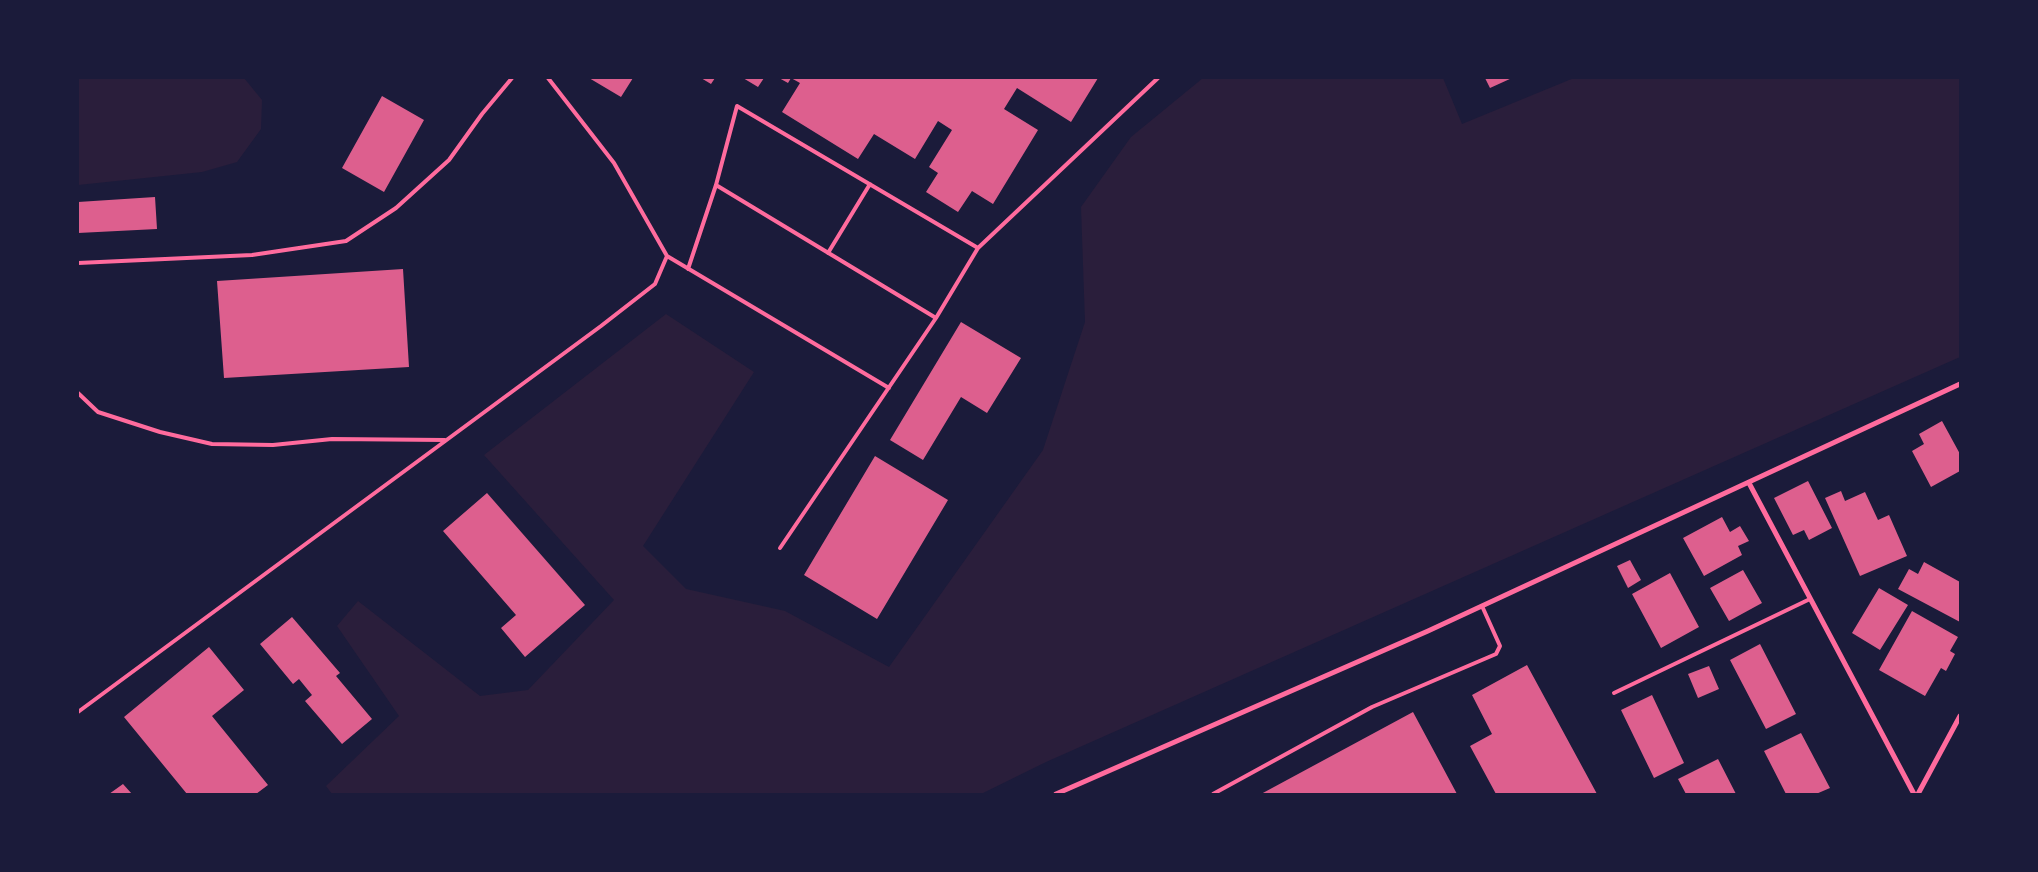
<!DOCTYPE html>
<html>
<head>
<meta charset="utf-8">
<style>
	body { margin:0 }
	#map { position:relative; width:2038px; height:872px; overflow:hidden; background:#1b1b3a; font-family:Figtree,sans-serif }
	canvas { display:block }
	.frame { position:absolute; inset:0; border:79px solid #1b1b3a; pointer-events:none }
</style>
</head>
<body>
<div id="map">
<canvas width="2038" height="872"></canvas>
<div class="frame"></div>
</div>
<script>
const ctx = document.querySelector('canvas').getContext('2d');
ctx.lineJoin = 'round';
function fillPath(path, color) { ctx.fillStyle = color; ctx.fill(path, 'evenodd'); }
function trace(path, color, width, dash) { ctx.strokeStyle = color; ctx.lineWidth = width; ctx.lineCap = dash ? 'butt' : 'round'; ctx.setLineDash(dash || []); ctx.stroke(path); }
const green = new Path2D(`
	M78,78h166l18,22 -1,29 -24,33 -35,10 -124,13z
	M1203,78h240l19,46 112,-46h386v279l-914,405 -65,32h-649l-6,-8 73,-70 -62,-90 21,-25 122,95 48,-6 86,-90 -130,-145 182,-141 88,58 -111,174 43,43 99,22 104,56 154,-217 42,-128 -4,-115 50,-70z`);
const building = new Path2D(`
	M589,78h44l-12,19z
	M701,78h14l-4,6z
	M743,78h21l-6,9z
	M779,78h319l-27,44 -54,-34 -13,21 34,21 -45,74 -21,-13 -14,21 -32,-20 12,-19 -9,-6 23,-37 -14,-9 -23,38 -41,-25 -16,25 -76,-47 18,-29 -9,-5 -3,5z
	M1485,78h27l-22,10z
	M382,96l42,24 -40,72 -42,-24z
	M155,197l2,32 -79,4v-31z
	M403,269l6,98 -185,11 -7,-97z
	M961,322l60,36 -34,55 -26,-16 -38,63 -33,-20z
	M1942,421l18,33v17l-29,16 -19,-36 12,-7 -5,-10z
	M875,456l73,44 -71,119 -73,-44z
	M1808,481l24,47 -23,12 -5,-10 -11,5 -19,-37z
	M1841,491l4,10 20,-9 13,28 11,-5 18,41 -47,20 -35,-78z
	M487,493l98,112 -60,52 -24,-29 15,-13 -73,-84z
	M1722,517l8,15 10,-6 9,15 -11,5 4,9 -38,21 -21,-38z
	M1630,560l11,20 -13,8 -11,-22z
	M1924,562l36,20v40l-62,-33 11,-20 9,5z
	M1743,570l19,33 -33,18 -19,-33z
	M1670,573l29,54 -38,21 -29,-54z
	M1879,588l29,17 -28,45 -28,-17z
	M1912,611l46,26 -8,14 5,3 -9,17 -5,-3 -16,28 -46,-26z
	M292,617l48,56 -4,3 36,43 -30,25 -37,-43 7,-6 -13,-16 -6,5 -33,-40z
	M1760,644l36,70 -30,15 -36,-69z
	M209,647l35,43 -32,26 56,69 -12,9h-69l-63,-77z
	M1527,665l70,129h-101l-26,-48 22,-12 -20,-39z
	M1709,666l10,23 -21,9 -10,-24z
	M1652,695l32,68 -30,15 -33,-68z
	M1413,712l44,82h-196z
	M1801,733l29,55 -14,6h-30l-22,-43z
	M1718,759l18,35h-50l-8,-15z
	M123,784l9,10h-23z`);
const service = new Path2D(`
	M716,185l220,133
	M828,253l42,-69
	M667,256l222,132
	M78,263l174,-8 94,-14 50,-33 53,-48 33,-46 30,-36
	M688,269l28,-84 21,-79 241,142
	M78,393l20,19 62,20 52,12 61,1 59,-6 113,1
	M780,548l156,-230 42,-70 180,-170
	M1614,693l196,-94
	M78,712l523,-386 54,-42 12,-28 -53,-93 -66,-85
	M1213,794l159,-87 124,-53 4,-8 -18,-40`);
const minor = new Path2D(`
	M1749,483l165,311
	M1056,794l372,-163 532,-247
	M1918,794l42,-78`);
fillPath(green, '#2a1e3b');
fillPath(building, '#dd5f8e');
trace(service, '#ff6b9d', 4);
trace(minor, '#ff6b9d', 5);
</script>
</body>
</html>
